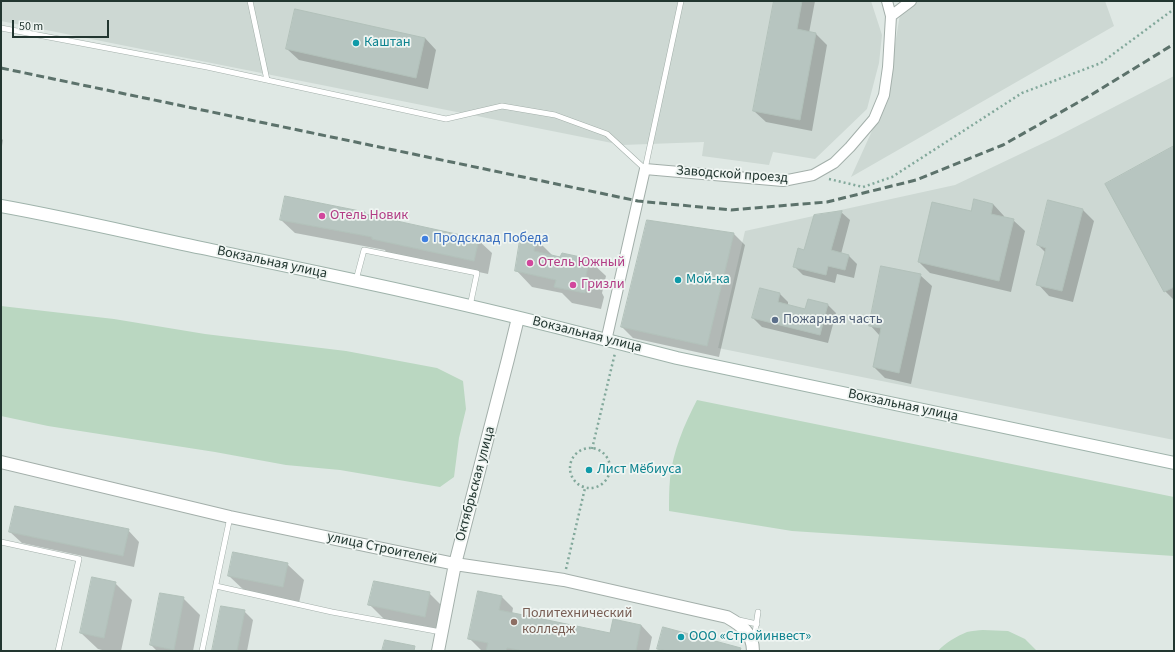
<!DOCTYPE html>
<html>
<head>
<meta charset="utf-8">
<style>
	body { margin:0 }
	#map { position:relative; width:1175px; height:652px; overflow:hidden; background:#dfe8e4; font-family:"Source Sans 3",sans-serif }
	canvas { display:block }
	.frame { position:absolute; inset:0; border:2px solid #223630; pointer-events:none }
	.scale { position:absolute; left:12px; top:20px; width:97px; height:18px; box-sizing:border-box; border:2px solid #223630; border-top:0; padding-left:5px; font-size:12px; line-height:14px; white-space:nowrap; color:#223630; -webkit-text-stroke:3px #eff5f2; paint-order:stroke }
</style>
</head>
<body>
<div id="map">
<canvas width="1175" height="652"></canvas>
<div class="frame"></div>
<div class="scale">50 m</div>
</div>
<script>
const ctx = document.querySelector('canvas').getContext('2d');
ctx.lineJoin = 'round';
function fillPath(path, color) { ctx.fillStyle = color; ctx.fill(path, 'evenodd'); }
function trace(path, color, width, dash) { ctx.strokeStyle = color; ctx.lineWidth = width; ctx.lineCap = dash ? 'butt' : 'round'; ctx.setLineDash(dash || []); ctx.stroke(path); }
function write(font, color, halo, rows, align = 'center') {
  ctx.font = font + ' "Source Sans 3",sans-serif'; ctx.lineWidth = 3.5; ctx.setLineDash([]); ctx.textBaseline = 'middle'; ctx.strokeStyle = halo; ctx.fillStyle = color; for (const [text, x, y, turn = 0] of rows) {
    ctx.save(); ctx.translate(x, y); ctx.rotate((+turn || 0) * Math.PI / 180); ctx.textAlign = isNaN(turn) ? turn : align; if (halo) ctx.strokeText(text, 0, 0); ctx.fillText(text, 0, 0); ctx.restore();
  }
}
const built = new Path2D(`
	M1,1h870l11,34 -3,28 -12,46 -52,50 -42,-7 -4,13 -67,-9 2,-14 -82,3 -621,-124z
	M899,1h206l9,25 -263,151 35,-77 15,-92z
	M1174,76v364l-456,-92 27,-117 210,-46 101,-48z`);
const green = new Path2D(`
	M1,306l113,13 91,15 141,17 91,17 26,13 3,28 -7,29 -5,39 -14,10 -100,-17 -54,-5 -71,-13 -167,-26 -47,-10z
	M697,400l477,97v59l-382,-25 -123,-20c0,-11 0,-21 1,-32 3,-28 14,-54 27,-79z
	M983,630l25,1 17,8 12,12h-99c7,-8 19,-15 29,-19 5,-1 11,-2 16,-2z`);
const shadow = new Path2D(`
	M775,1h40l-6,32 7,1 11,11 -15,86 -46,-9 -12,-11z
	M425,38l11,12 -8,39 -129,-29 -12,-11z
	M1,138l2,2 -2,12z
	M1174,147v153l-9,-9z
	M993,204l11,12v2l9,2 12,11 -14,61 -81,-19 -11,-11 53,-50z
	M1083,210l11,11 -21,81 -24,-6 -11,-12 8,-31 -8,-8z
	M365,212l2,3 111,25 14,13 -4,21 -102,-22 -1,-2 -90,-17 -14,-13z
	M841,212l9,8 -9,34 8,2 8,8 -3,14 -17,-4 -2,9 -32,-8 -9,-9 11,-15z
	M648,221l86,13 11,11 -26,112 -86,-19 -11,-11z
	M536,239l16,16v2l37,3 17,16 -4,17 2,4 -3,12 -29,-6 -10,-10 -30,-6 -16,-17z
	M920,275l12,11 -21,98 -26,-6 -11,-11 6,-31 -10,-11z
	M780,294l8,8v4l18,4 21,-6 9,9 -8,30 -66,-16 -9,-9z
	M128,530l11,12 -5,25 -112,-24 -12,-11z
	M287,564l17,16 -5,23 -53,-11 -17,-16z
	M115,583l17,17 -11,51h-15l-8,-2 -17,-16z
	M429,593l17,17 -5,23 -55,-12 -16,-16z
	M502,597l11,11 -1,6 99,20 30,-9 11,12 -3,14h-162l-6,-1 -12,-12z
	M183,598l17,17 -7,36h-36l-6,-6z
	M244,611l9,9 -6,31h-34z`);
const building = new Path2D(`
	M774,1h28l-5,28 19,4 -16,87 -47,-9z
	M295,9l130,29 -9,40 -130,-29z
	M1174,146v141l-10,5 -59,-108z
	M285,196l80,16v2l114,25 -5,22 -102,-22v-2l-92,-17z
	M974,199l19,5 -2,10 23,5 -15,62 -81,-19 14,-60 39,9z
	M1048,200l35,9 -21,82 -26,-6 10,-37 -9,-3z
	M842,211l-11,39 18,5 -4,15 -17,-4 -2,9 -33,-8 5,-19 6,2 10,-35z
	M647,220l87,13 -27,113 -86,-19z
	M521,234l15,4 -2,13 26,6 2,-4 28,6 -4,16 2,5 -3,13 -31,-6 2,-7 -41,-9z
	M881,266l40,8 -22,99 -26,-6 8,-39 -12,-2z
	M760,288l20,5 -2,9 27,7 3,-10 20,5 -8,31 -68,-17z
	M15,506l114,23 -6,27 -114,-24z
	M233,552l55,11 -5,24 -55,-11z
	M92,577l24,5 -12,56 -24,-5z
	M374,581l56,11 -5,25 -57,-12z
	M478,591l24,5 -3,14 111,23 3,-14 28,6 -5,26h-113l-16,-3 -1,3h-20l2,-8 -20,-4z
	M160,593l24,4 -10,53 -24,-5z
	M221,606l24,4 -8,41h-25z
	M663,627l78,21 -1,3h-74l-9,-2z
	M385,640l30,6 -1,5h-32z`);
const path = new Path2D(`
	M829,179l34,8 29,-10 130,-84 79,-30 73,-54
	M570 468a20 20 0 1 1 40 0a20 20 0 1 1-40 0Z
	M592,449l23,-96
	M566,569l19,-81`);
const service = new Path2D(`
	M250,1l17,79
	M1,28l206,39 239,52 56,-13 53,9 52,19 38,35
	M645,169l36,-168
	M356,280l8,-30 113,23 -7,33
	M1,542l78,17 -21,92
	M216,586l116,26 109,20
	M739,620l18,4
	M754,640l4,-28
	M202,651l28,-134`);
const minor = new Path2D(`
	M891,16l20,-15
	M606,341l39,-172 138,12 30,-6 21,-12 16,-16 24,-28 10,-24 4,-28 3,-51 -4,-15`);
const tertiary = new Path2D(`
	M1,462l229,55 225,47 109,16 163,37c14,8 26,16 26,34
	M438,651l17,-87 53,-205 10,-41`);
const secondary = new Path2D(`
	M1,206c67,12 134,28 201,42 118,25 237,49 354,79 40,10 81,21 121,31l497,105`);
const rail = new Path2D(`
	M1,68l637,133 93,9 96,-8 89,-22 87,-35 88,-50 83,-51`);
const markers = [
	[356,43,4,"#0f9aa8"],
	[322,216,4,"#d1479c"],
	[425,239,4,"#3f7fe0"],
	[530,263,4,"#d1479c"],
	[678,280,4,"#0f9aa8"],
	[573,285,4,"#d1479c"],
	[775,320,4,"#5c6f8a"],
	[589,470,4,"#0f9aa8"],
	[514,622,4,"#8d6e63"],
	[681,637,4,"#0f9aa8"]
];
const cultureNames = [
	["Каштан",364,43],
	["Мой-ка",686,280],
	["Лист Мёбиуса",597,470],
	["ООО «Стройинвест»",689,637]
];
const streetNames = [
	["Заводской проезд",732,175,4],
	["Вокзальная улица",272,263,12],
	["Вокзальная улица",587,335,14],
	["Вокзальная улица",903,406,12],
	["Октябрьская улица",476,484,-75],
	["улица Строителей",382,549,12]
];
const hotelNames = [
	["Отель Новик",330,216],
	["Отель Южный",538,263],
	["Гризли",581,285]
];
const shopNames = [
	["Продсклад Победа",433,239]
];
const serviceNames = [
	["Пожарная часть",783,320]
];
const educationNames = [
	["Политехнический",522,614],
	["колледж",522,630]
];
fillPath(built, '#cdd8d3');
fillPath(green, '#bad7c1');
fillPath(shadow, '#0003');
fillPath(building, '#b7c5c0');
trace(building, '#b2c1ba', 1);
trace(service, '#a3afaa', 6);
trace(minor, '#a3afaa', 12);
trace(tertiary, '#a3afaa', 14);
trace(secondary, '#9fb3ab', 14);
trace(path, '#82a89b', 2.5, [2, 3]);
trace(service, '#fff', 5);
trace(minor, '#fff', 10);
trace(tertiary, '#fff', 12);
trace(secondary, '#fff', 12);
trace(rail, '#5c726b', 3, [8, 4]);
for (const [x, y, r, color] of markers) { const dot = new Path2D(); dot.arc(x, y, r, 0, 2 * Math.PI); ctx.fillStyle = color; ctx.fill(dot); trace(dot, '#eff5f2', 1.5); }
write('14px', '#0d838f', '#eff5f2', cultureNames, 'left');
write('14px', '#223630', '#eff5f2', streetNames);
write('14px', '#b23c85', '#eff5f2', hotelNames, 'left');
write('14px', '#366cbe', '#eff5f2', shopNames, 'left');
write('14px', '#4e5e75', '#eff5f2', serviceNames, 'left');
write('14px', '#785e54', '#eff5f2', educationNames, 'left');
</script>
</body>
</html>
